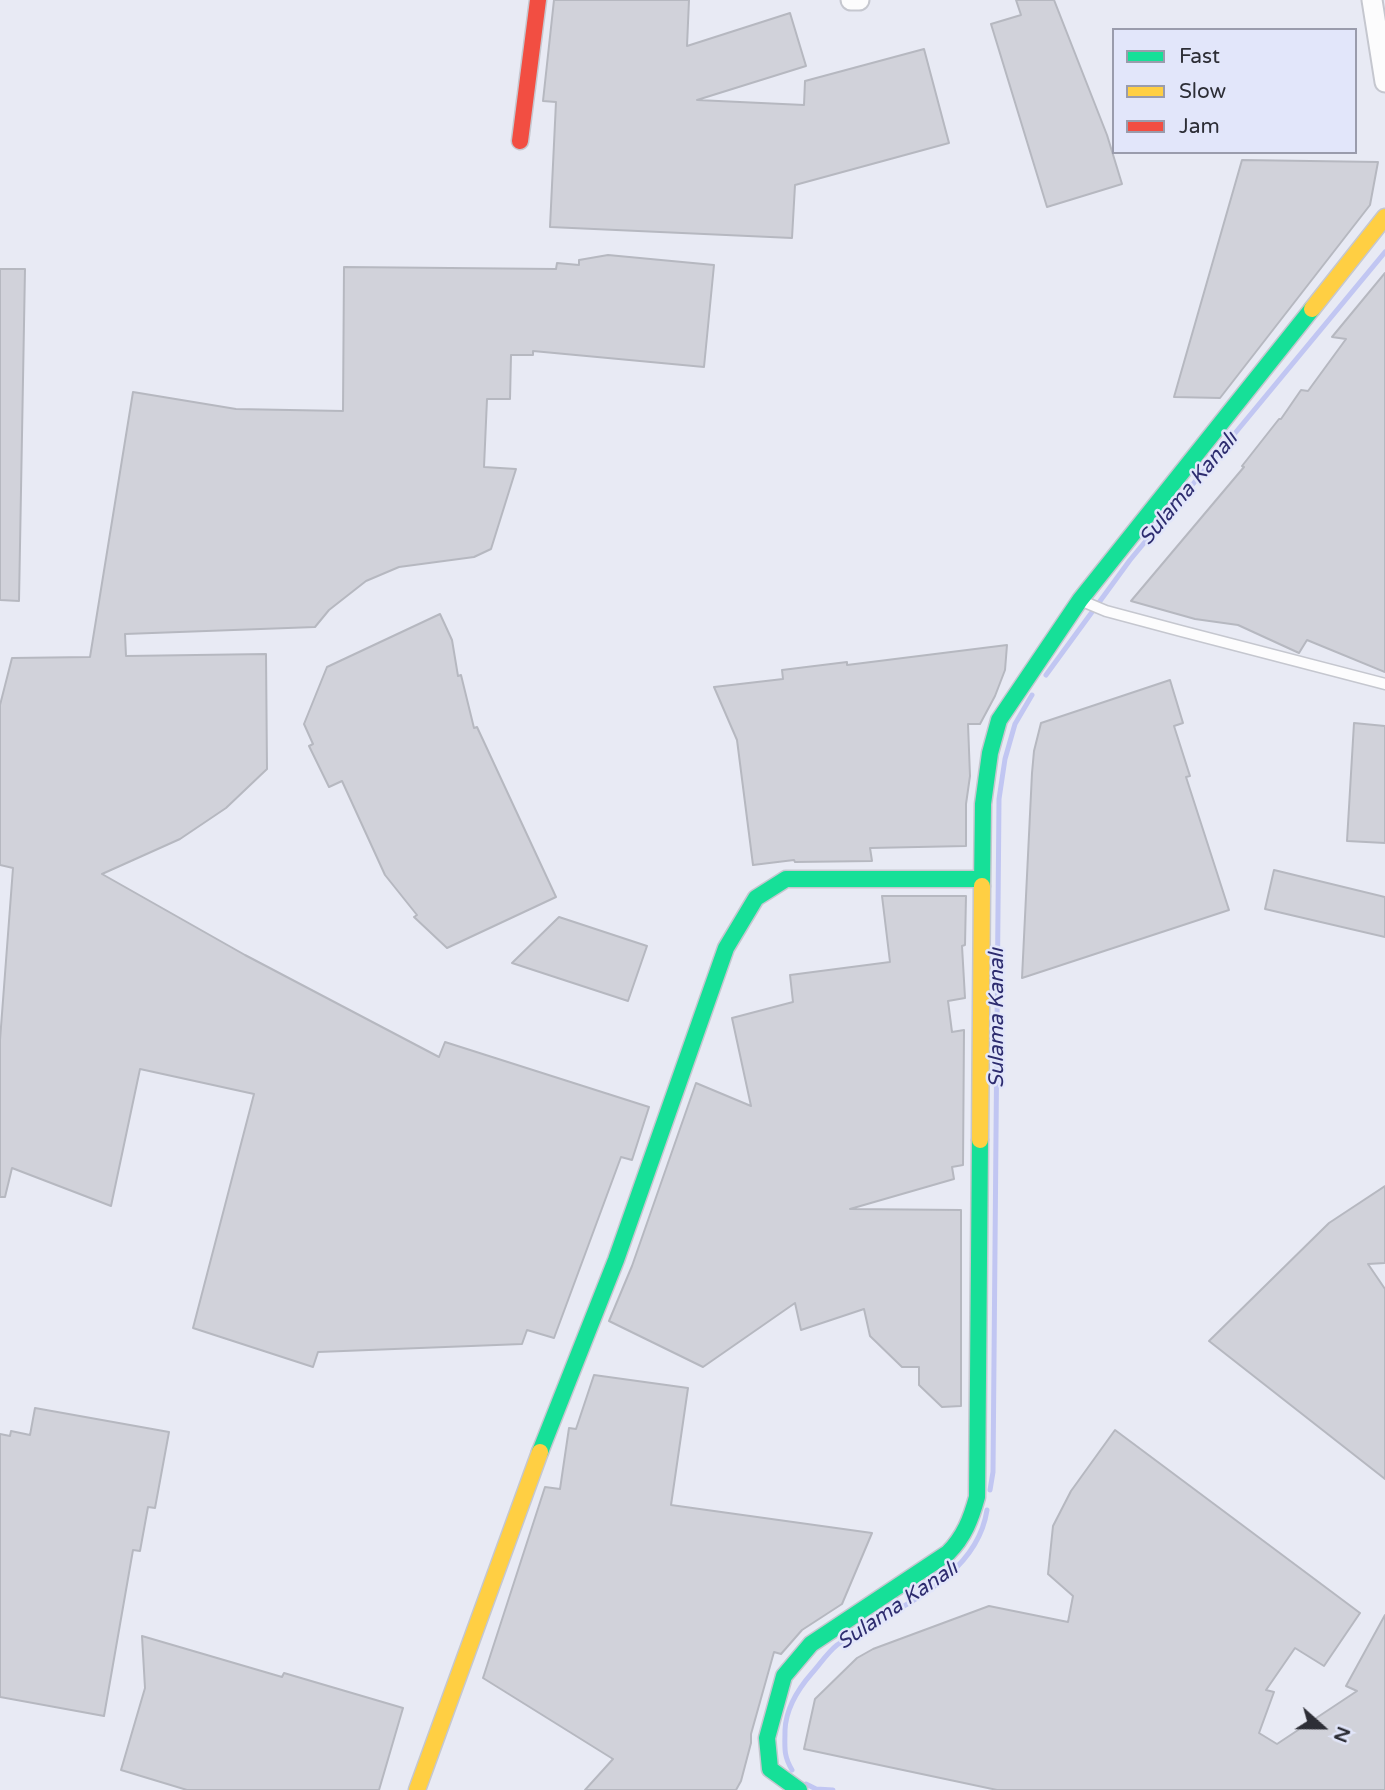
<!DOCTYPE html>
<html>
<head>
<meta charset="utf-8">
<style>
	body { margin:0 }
	#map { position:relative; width:1385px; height:1790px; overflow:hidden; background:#e8eaf4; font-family:"Varela Round",sans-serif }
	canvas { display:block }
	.legend { position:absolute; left:1112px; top:28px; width:245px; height:126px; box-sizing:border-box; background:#e2e6fa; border:2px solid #9a9cac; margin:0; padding:9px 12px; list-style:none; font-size:21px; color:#2d2e36 }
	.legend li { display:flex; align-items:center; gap:14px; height:35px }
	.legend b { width:35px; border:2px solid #9a9cac }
	.north { position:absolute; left:1287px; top:1692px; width:70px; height:70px; -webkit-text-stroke:5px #e2e6fa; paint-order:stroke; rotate:111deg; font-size:19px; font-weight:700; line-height:28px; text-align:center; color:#2d2e36 }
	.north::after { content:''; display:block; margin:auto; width:24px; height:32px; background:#2d2e36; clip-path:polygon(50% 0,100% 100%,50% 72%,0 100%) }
</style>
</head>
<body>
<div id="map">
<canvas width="1385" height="1790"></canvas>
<ul class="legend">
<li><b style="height:9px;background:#16e098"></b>Fast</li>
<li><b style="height:9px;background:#ffcf43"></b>Slow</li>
<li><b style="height:9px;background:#f24e42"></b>Jam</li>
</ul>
<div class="north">N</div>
</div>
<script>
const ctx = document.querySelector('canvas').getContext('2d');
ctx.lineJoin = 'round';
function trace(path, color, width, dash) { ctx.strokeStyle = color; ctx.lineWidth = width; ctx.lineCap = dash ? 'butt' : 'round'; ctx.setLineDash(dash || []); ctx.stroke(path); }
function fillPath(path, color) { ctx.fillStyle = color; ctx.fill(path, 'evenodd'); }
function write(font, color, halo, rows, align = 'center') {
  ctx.font = font + ' "Varela Round",sans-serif'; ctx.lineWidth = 5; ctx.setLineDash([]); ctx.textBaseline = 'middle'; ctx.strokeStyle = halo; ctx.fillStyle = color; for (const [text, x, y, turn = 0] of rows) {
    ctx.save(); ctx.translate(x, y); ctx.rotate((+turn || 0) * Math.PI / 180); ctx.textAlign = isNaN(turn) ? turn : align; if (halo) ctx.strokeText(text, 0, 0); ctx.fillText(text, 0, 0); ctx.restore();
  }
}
const stream = new Path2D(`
	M1046,675l84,-115 255,-308
	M990,1490l3,-18 6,-673 6,-40 10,-35 17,-29
	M792,1770c-9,-15 -7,-23 -7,-40 1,-22 13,-41 27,-57 8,-9 16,-21 25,-28 53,-36 139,-63 150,-135
	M806,1784l10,5 17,1`);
const building = new Path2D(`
	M554,0h135l-2,46 103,-33 16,53 -109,34 107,5 1,-24 119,-32 25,94 -154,42 -3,53 -242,-11 6,-125 -13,-1z
	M1016,0h38l53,135 15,49 -75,23 -56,-183 30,-9z
	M1242,160l136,2 -8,43 -150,193 -46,-1z
	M608,255l106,10 -10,102 -171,-16v4h-22l-1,44h-23l-3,68 32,2 -25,80 -17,8 -75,10 -33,14 -37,29 -14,17 -190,7 1,22 140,-2 1,115 -41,39 -46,31 -78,35 143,81 194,102 6,-15 204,65 -17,53 -11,-3 -67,181 -27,-8 -5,14 -204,8 -5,15 -120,-39 61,-234 -114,-25 -29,137 -99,-38 -7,29h-5v-157l13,-172 -13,-3v-160l12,-47 78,-1 43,-265 103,17 107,2 1,-144 212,2 1,-6 22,2v-5z
	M0,269h25l-6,332 -19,-1z
	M1385,273v399l-78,-32 -8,13 -61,-28 -43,-6 -64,-18 113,-134 -2,-1 37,-47h2l20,-29 7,1 38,-52 -14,-2z
	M440,614l12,26 6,36 3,-1 13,53 3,-1 79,170 -109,51 -33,-31 3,-2 -32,-40 -43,-94 -13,6 -20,-41 4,-2 -9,-20 23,-57z
	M1007,645l-2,25 -10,26 -15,28h-12l2,52 -4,28v42l-96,2 2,13 -77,1 -1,-2 -41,5 -16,-125 -23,-53 69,-8 -1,-9 65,-8v3z
	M1170,680l13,43 -9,3 16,50 -4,1 43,133 -207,68 10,-205 2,-22 7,-28z
	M1354,723l31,3v117l-38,-2z
	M1274,870l111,27v40l-120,-28z
	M882,896h84l-1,49 -3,1 3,52 -17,3 4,31 12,-2 -1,135 -11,2 2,12 -104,30 111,1v196l-19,1 -23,-22v-18h-17l-32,-31 -6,-27 -63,21 -6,-27 -92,64 -94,-46 23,-55 64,-183 55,23 -19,-88 61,-16 -3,-27 100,-13z
	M559,917l88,29 -19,55 -116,-38z
	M1385,1186v77l-17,1 17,25v190l-176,-138 120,-118z
	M594,1375l94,13 -17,117 201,28 -30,71 -40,26 -21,24 -7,-2 -23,82v9l-10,38 -5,9h-151l28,-31 -130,-81 62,-191 15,2 9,-61 7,1z
	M35,1408l134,24 -14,76 -7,-1 -8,44 -7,-1 -29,166 -104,-19v-263l10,2 1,-5 19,4z
	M1115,1430l245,183 -36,53 -29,-18 -29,42 8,2 -15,41 18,11 80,-53 -11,-5 39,-71v175h-388l-193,-41 11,-50 42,-41 16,-9 116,-43 79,16 5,-26 -25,-22 5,-48 18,-35z
	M142,1636l140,41 2,-4 119,35 -24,82h-192l-66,-20 24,-82z`);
const lane = new Path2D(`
	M1082,601l24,10 75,20 204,53`);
const street = new Path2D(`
	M851,0h8
	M1372,0l13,82`);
const fast = new Path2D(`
	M982,886l1,-82 7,-51 9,-33 81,-120 232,-291
	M540,1452l76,-192 110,-312 30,-50 30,-19h195
	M799,1790l-29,-21 -3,-31 17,-62 27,-32 137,-91c16,-16 23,-34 29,-56l3,-357`);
const slow = new Path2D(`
	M1312,309l73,-92
	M980,1140l2,-254
	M417,1790l123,-338`);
const jam = new Path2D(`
	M520,141l18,-141`);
const waterNames = [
	["Sulama Kanalı",1189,489,-50],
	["Sulama Kanalı",997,1018,-90],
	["Sulama Kanalı",898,1606,-34]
];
trace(stream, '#c1c6f2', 5);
fillPath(building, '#d1d2da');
trace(building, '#b6b8c0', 2);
trace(lane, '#c5c7cf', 13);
trace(street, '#c5c7cf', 23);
trace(fast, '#c5c7cf', 19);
trace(slow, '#c5c7cf', 19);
trace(jam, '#c5c7cf', 19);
trace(lane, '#fcfcfd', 10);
trace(street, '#fcfcfd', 19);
trace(fast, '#16e098', 16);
trace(slow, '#ffcf43', 16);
trace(jam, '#f24e42', 16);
write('italic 21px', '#2d2c6f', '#e2e6fa', waterNames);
</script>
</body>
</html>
